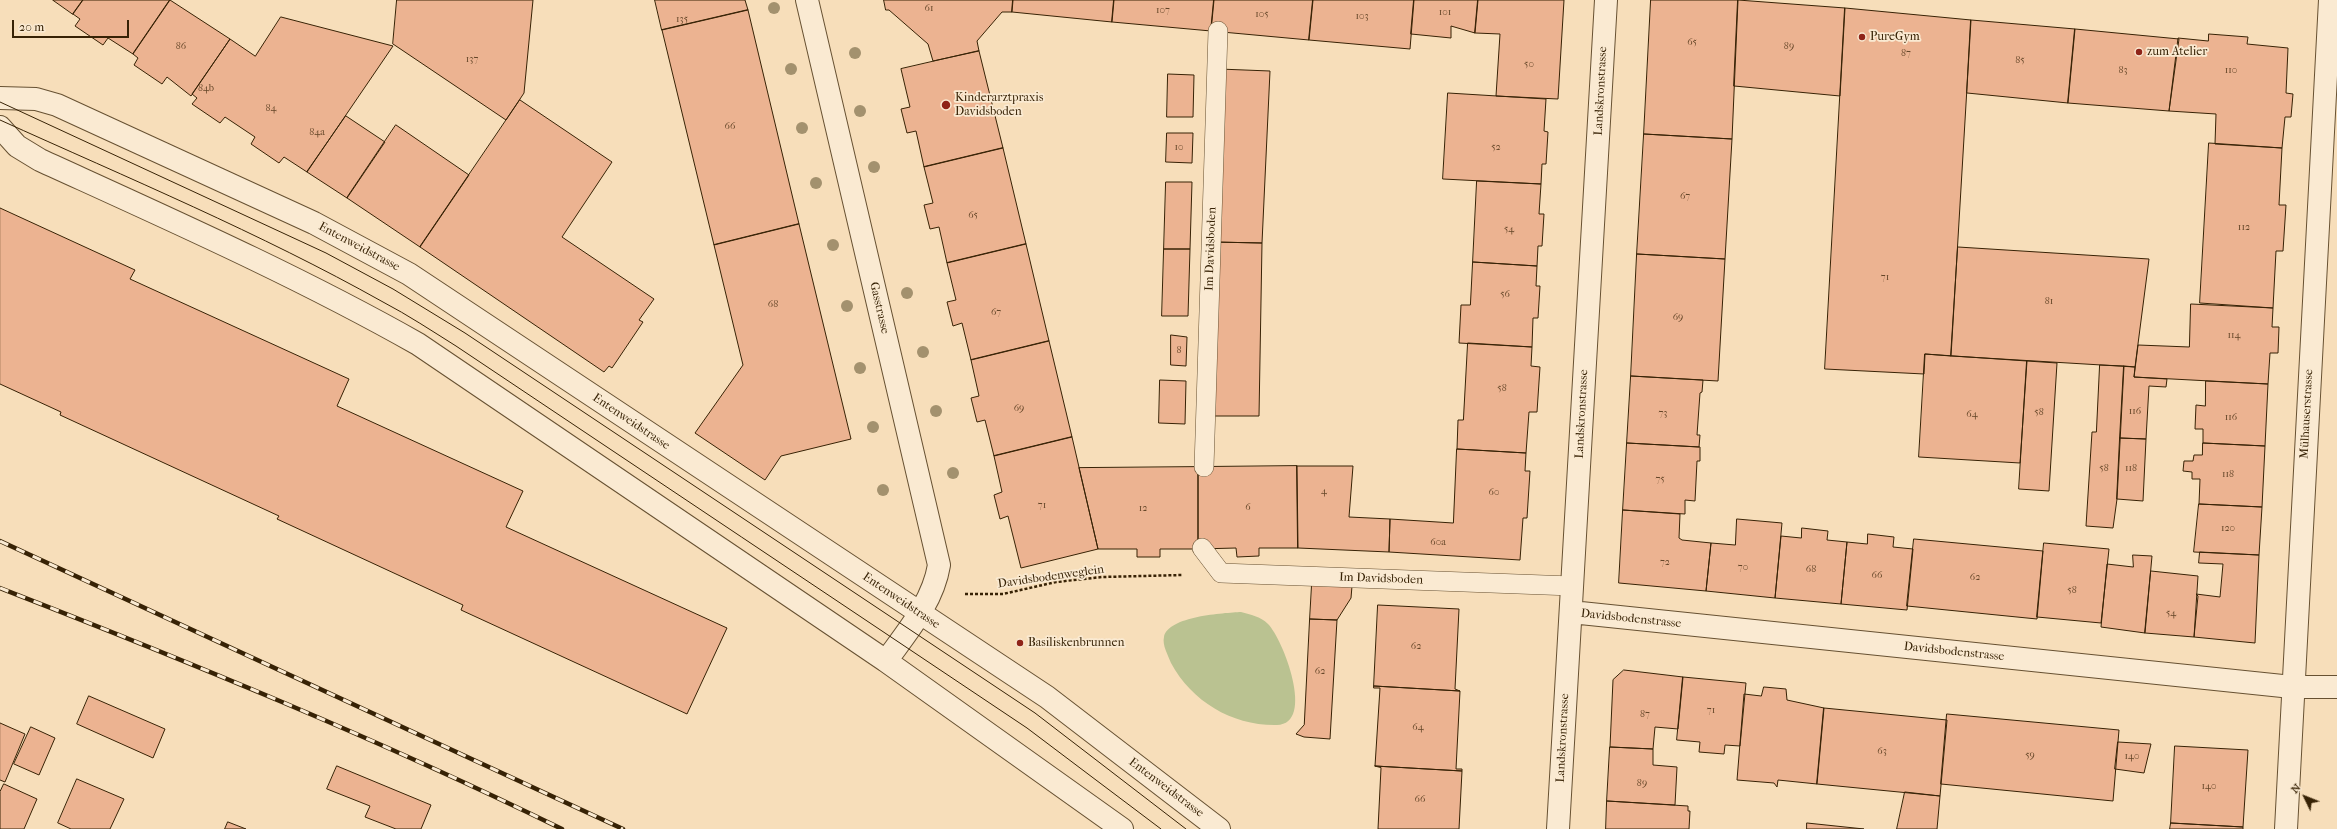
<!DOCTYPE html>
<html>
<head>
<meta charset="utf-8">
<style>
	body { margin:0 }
	#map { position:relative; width:2337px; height:829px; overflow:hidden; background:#f7deba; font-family:"IM FELL French Canon",serif }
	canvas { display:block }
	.north { position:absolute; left:2285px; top:777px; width:40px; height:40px; -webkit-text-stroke:3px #faead2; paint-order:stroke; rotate:313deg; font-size:11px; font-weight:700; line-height:16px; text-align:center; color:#372205 }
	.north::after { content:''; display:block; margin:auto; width:14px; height:18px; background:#372205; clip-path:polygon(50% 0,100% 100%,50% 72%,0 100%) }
	.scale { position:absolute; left:12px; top:20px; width:117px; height:18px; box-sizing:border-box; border:2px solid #372205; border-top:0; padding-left:5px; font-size:12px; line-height:14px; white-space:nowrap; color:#372205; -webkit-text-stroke:3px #faead2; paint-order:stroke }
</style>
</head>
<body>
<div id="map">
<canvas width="2337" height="829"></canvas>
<div class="north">N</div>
<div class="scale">20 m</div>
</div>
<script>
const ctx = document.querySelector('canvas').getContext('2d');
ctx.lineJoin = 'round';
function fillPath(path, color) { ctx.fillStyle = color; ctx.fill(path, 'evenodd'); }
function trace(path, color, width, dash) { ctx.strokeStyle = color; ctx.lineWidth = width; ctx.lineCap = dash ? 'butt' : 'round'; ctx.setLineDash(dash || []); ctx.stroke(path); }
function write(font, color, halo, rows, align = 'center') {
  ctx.font = font + ' "IM FELL French Canon",serif'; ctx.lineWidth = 3.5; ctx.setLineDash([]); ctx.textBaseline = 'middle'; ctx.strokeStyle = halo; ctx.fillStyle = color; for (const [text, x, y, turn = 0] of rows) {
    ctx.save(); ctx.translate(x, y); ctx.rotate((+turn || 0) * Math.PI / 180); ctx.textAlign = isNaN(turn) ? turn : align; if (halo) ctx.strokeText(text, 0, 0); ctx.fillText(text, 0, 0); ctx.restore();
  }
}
const green = new Path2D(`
	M1241,612c10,3 19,4 27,12 15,15 48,100 9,101 -44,1 -85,-23 -106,-62 -3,-8 -9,-18 -7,-26 4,-21 60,-24 77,-25z`);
const building = new Path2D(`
	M53,0h30l-10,14z
	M83,0h87l-37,54 -25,-16 -5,7 -28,-19 5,-7 -7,-5z
	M170,0l60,39 -39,57 -24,-19 -5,7 -28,-19 4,-7 -5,-4z
	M397,0h136l-9,93 -18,27 -113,-76z
	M655,0h90l3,10 -86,20z
	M884,0h129l-1,12h-10l-25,29 2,10 -46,10 -5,-17 -39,-34h-3z
	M1013,0h101l-2,22 -100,-10z
	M1114,0h100l-3,31 -99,-9z
	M1214,0h99l-4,40 -98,-9z
	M1313,0h101l-4,49 -101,-9z
	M1414,0h64l-3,33 -24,-7v12l-40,-4z
	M1478,0h86l-6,99 -62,-3 4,-62 -25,-1z
	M1651,0h87l-6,139 -88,-5z
	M1738,0l107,8 -5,88 -106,-10z
	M1845,8l126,12 -20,336 -26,-2 -1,20 -99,-5z
	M748,10l51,214 -85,21 -52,-215z
	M281,17l112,29 -86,126 -23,-15 -5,6 -28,-19 4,-7 -30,-20 -5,6 -28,-19 5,-6 -5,-4 38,-55 25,17z
	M1971,20l104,9 -7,74 -101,-10z
	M2075,29l104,10 -10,72 -101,-8z
	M2209,34l39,3 -1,7 41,4 -2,45 7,1 -2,23h-6l-3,31 -67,-4 1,-30 -47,-3 9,-73 30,3z
	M979,51l24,97 -79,19 -8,-36 -9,2 -6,-24 9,-2 -9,-38z
	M1219,69l51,2 -8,172 -49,-1z
	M1168,74l26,1 -1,42h-26z
	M1448,93l98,6 -2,32 4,1 -2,32h-4l-1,20 -98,-5z
	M520,100l92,62 -50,75 92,62 -15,21 4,2 -31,46 -3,-2 -5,6 -184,-125z
	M346,116l39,26 -38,56 -40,-26z
	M396,125l73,50 -49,72 -73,-49z
	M1167,133h26l-1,30 -26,-1z
	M1644,134l88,5 -7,120 -88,-5z
	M2209,143l73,5 -3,57h7l-3,46h-7l-3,57 -73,-5z
	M1003,148l23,96 -79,19 -8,-36 -9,2 -6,-24 9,-2 -9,-36z
	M1477,181l64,3 -2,30h5l-2,32h-4l-1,20 -64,-4z
	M1166,182h26l-2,67h-26z
	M0,208l135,62 -5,9 219,100 -12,27 186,85 -17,36 221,101 -40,86 -226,-104 2,-5 -186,-86 2,-3 -219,-101 1,-3 -61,-28z
	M799,224l52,215 -70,17 -16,24 -70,-47 48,-68 -29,-120z
	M1213,242l49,1 -3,173h-50z
	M1026,244l23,97 -78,19 -9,-37 -9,3 -6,-24 9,-2 -9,-37z
	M1958,247l191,12 -14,108 -184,-11z
	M1164,249h26l-2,67h-26z
	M1637,254l88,5 -7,122 -87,-5z
	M1473,262l64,4 -1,20h4l-2,32h-5l-1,29 -73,-4 2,-38h9z
	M2191,304l82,4 -1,19h7l-1,26h-8l-2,31 -134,-7 4,-32 51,2z
	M1171,335l16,2 -1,29 -15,-1z
	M1049,341l23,96 -78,19 -9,-36 -8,2 -6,-24 8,-2 -8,-36z
	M1468,343l64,4 -1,19 9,1 -3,45h-8l-3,41 -69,-4 1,-29h5z
	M1925,354l102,7 -7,102 -101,-6z
	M2027,361l30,2 -8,128 -30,-2z
	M2100,365l24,1 -7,133 -4,29 -27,-2 6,-94h4z
	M2124,366l11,1 -1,10 33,2 -1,8 -17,-1 -3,53 -26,-1z
	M1631,376l72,4 -1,12 -2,1 -3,42h3l-1,12 -72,-4z
	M1160,380l26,1 -1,43 -26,-1z
	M2206,381l62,3 -3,62 -62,-3v-14h-8l1,-24 9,1z
	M1072,437l26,112 -77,19 -13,-52 -8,3 -6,-24 8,-3 -8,-36z
	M2120,438l26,1 -3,62 -26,-2z
	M1627,443l73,4v14h-3l-2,40 -10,-1v14l-62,-4z
	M2203,443l62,3 -3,61 -63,-3 1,-25h-8v-7l-9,-1 1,-10h9l1,-6h8z
	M1457,449l69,4 -1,18h5l-3,47h-4l-3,42 -131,-8 1,-33 63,4z
	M1297,466h56l-4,51 41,2 -1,33 -91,-4z
	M1297,466l1,82h-39v8l-22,1 -1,-9 -38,1v-82z
	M1198,467v82h-38v8h-23v-8h-39l-19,-81z
	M2199,504l63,3 -3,48 -65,-3z
	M1623,510l57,4 -1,24 3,2 29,3 -5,48 -87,-8z
	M1737,519l45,4 -7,75 -69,-7 5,-48 24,2z
	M1802,528l26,3 -1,9 20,2 -6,62 -66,-6 6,-62 20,2z
	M1868,534l26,3 -1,10 20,2 -6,61 -66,-6 6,-62 20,2z
	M1914,539l129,12 -6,68 -130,-13z
	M2044,543l65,6 -8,74 -64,-6z
	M2200,552l59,3 -4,88 -61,-6 4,-41 -2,-2 24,3 3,-33 -24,-1z
	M2133,555l19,1 -7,77 -44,-6 6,-63 26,3z
	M2151,571l47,5 -4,61 -49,-4z
	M1312,584l40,2 -1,12 -14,22 -27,-1z
	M1378,605l81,4 -4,80 5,2 -86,-5z
	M1310,619l27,1 -7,119 -26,-2 -8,-3 8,-9z
	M1624,670l59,7 -5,52 -23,-2 -2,22 -43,-2 3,-67z
	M1683,677l63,6 -6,63 -15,-1 -1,9 -25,-2 1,-10 -23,-2z
	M1374,686l86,5 -4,78h6v2l-87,-5 5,-78h-6z
	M1764,687l22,2 1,11 37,8 -7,76 -39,-4 -1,7 -3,-4 -37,-3 7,-86 17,2z
	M89,696l76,33 -12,29 -76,-34z
	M1824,708l123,12 -7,76 -123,-12z
	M1947,714l172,16 -6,71 -172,-17z
	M0,723l25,11 -20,48 -5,-2z
	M31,727l24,11 -16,37 -25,-11z
	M2118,742l33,2 -7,29 -29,-4z
	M2175,746l73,4 -5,77 -72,-4z
	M1610,747l43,2v16l24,2 -2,38 -68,-4z
	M337,766l94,39 -10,24h-25l-31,-12 5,-11 -43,-17z
	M1375,766l87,5 -3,58h-81l3,-61z
	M77,779l47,20 -14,30h-39l-13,-6z
	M4,784l33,15 -13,30h-24v-37z
	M1905,792l35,4 -3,33h-40z
	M1607,801l81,5v5h2l-1,18h-83z
	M228,822l18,7h-21z
	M1807,823l57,6h-57z
	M2171,823l72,4v2h-73z`);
const path = new Path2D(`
	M965,594h38l53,-12 46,-5 81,-2`);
const service = new Path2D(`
	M1204,467l14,-436
	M1202,548l19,25 351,13`);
const minor = new Path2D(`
	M807,0l132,565c-6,37 -32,67 -53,96
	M0,98l36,1 21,6 257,118 95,51 638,423 172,132
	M0,127l17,19 23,14c127,58 256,115 378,184l468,317 236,168
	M1571,612l721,75h45
	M1558,829l48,-829`);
const tertiary = new Path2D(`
	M2286,829l44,-829`);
const tram = new Path2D(`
	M0,102l326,151 67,36 72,44 570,380 151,116
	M0,120c128,58 260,113 383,182 25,13 49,29 73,44l571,382 134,101`);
const rail = new Path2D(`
	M0,541l623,288
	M0,588c190,74 378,151 562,241`);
const trees = [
	[774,8],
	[855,53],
	[791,69],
	[860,111],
	[802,128],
	[874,167],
	[816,183],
	[833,245],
	[907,293],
	[847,306],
	[923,352],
	[860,368],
	[936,411],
	[873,427],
	[953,473],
	[883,490]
];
const markers = [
	[1862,37,4,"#8f2418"],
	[2139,52,4,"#8f2418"],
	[946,105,5,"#8f2418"],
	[1020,643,4,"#8f2418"]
];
const numberNames = [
	["61",929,9],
	["107",1163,11],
	["101",1445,13],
	["105",1262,15],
	["103",1362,17],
	["135",682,20],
	["65",1692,43],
	["86",181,47],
	["89",1789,47],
	["87",1906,54],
	["137",472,60],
	["85",2020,61],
	["50",1529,65],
	["83",2123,71],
	["110",2231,71],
	["84b",206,89],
	["84",271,109],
	["66",730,127],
	["84a",317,133],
	["10",1179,148],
	["52",1496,148],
	["67",1685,197],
	["65",973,216],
	["112",2244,228],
	["54",1509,230],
	["71",1885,278],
	["56",1505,295],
	["81",2049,302],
	["68",773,305],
	["67",996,313],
	["69",1678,318],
	["114",2234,336],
	["8",1179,351],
	["58",1502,389],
	["69",1019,409],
	["116",2135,412],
	["58",2039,413],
	["73",1663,414],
	["64",1972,415],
	["116",2231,418],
	["58",2104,469],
	["118",2131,469],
	["118",2228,475],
	["75",1660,480],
	["4",1324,492],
	["60",1494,493],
	["71",1042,506],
	["6",1248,508],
	["12",1143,509],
	["120",2228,529],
	["60a",1438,543],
	["72",1665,563],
	["70",1743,568],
	["68",1811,570],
	["66",1877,576],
	["62",1975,578],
	["58",2072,591],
	["54",2171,614],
	["62",1416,647],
	["62",1320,672],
	["71",1711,711],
	["87",1645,715],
	["64",1418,728],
	["63",1882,752],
	["59",2030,756],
	["140",2132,757],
	["89",1642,784],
	["140",2209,787],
	["66",1420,800]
];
const poiNames = [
	["PureGym",1870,37],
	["zum Atelier",2147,52],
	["Kinderarztpraxis",955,98],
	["Davidsboden",955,112],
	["Basiliskenbrunnen",1028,643]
];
const streetNames = [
	["Landskronstrasse",1601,91,-87],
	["Entenweidstrasse",359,247,28],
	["Im Davidsboden",1211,249,-88],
	["Gasstrasse",879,308,77],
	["Landskronstrasse",1582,414,-87],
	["Mülhauserstrasse",2307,414,-87],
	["Entenweidstrasse",631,422,34],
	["Davidsbodenweglein",1051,577,-8],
	["Im Davidsboden",1381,579,2],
	["Entenweidstrasse",901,601,34],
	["Davidsbodenstrasse",1631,619,6],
	["Davidsbodenstrasse",1954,652,6],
	["Landskronstrasse",1563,738,-87],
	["Entenweidstrasse",1166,788,37]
];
fillPath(green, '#bac291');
fillPath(building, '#ecb391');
trace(building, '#372205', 1);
trace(service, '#675132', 20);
trace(minor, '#675132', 24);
trace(tertiary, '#675132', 24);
trace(path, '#372205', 2.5, [3, 2]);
trace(service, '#faead2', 19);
trace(minor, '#faead2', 22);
trace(tertiary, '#faead2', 22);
trace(tram, '#372205', 1);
trace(rail, '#372205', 4.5);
trace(rail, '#faead2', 3, [9]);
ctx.fillStyle = '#a3916e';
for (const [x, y] of trees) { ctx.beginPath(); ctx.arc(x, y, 6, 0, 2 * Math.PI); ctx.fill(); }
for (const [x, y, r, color] of markers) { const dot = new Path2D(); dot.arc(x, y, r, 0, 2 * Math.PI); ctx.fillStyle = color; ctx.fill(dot); trace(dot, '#faead2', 1.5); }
write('10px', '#644628', null, numberNames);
write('12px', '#372205', '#faead2', poiNames, 'left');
write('12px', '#372205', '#faead2', streetNames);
</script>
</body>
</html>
